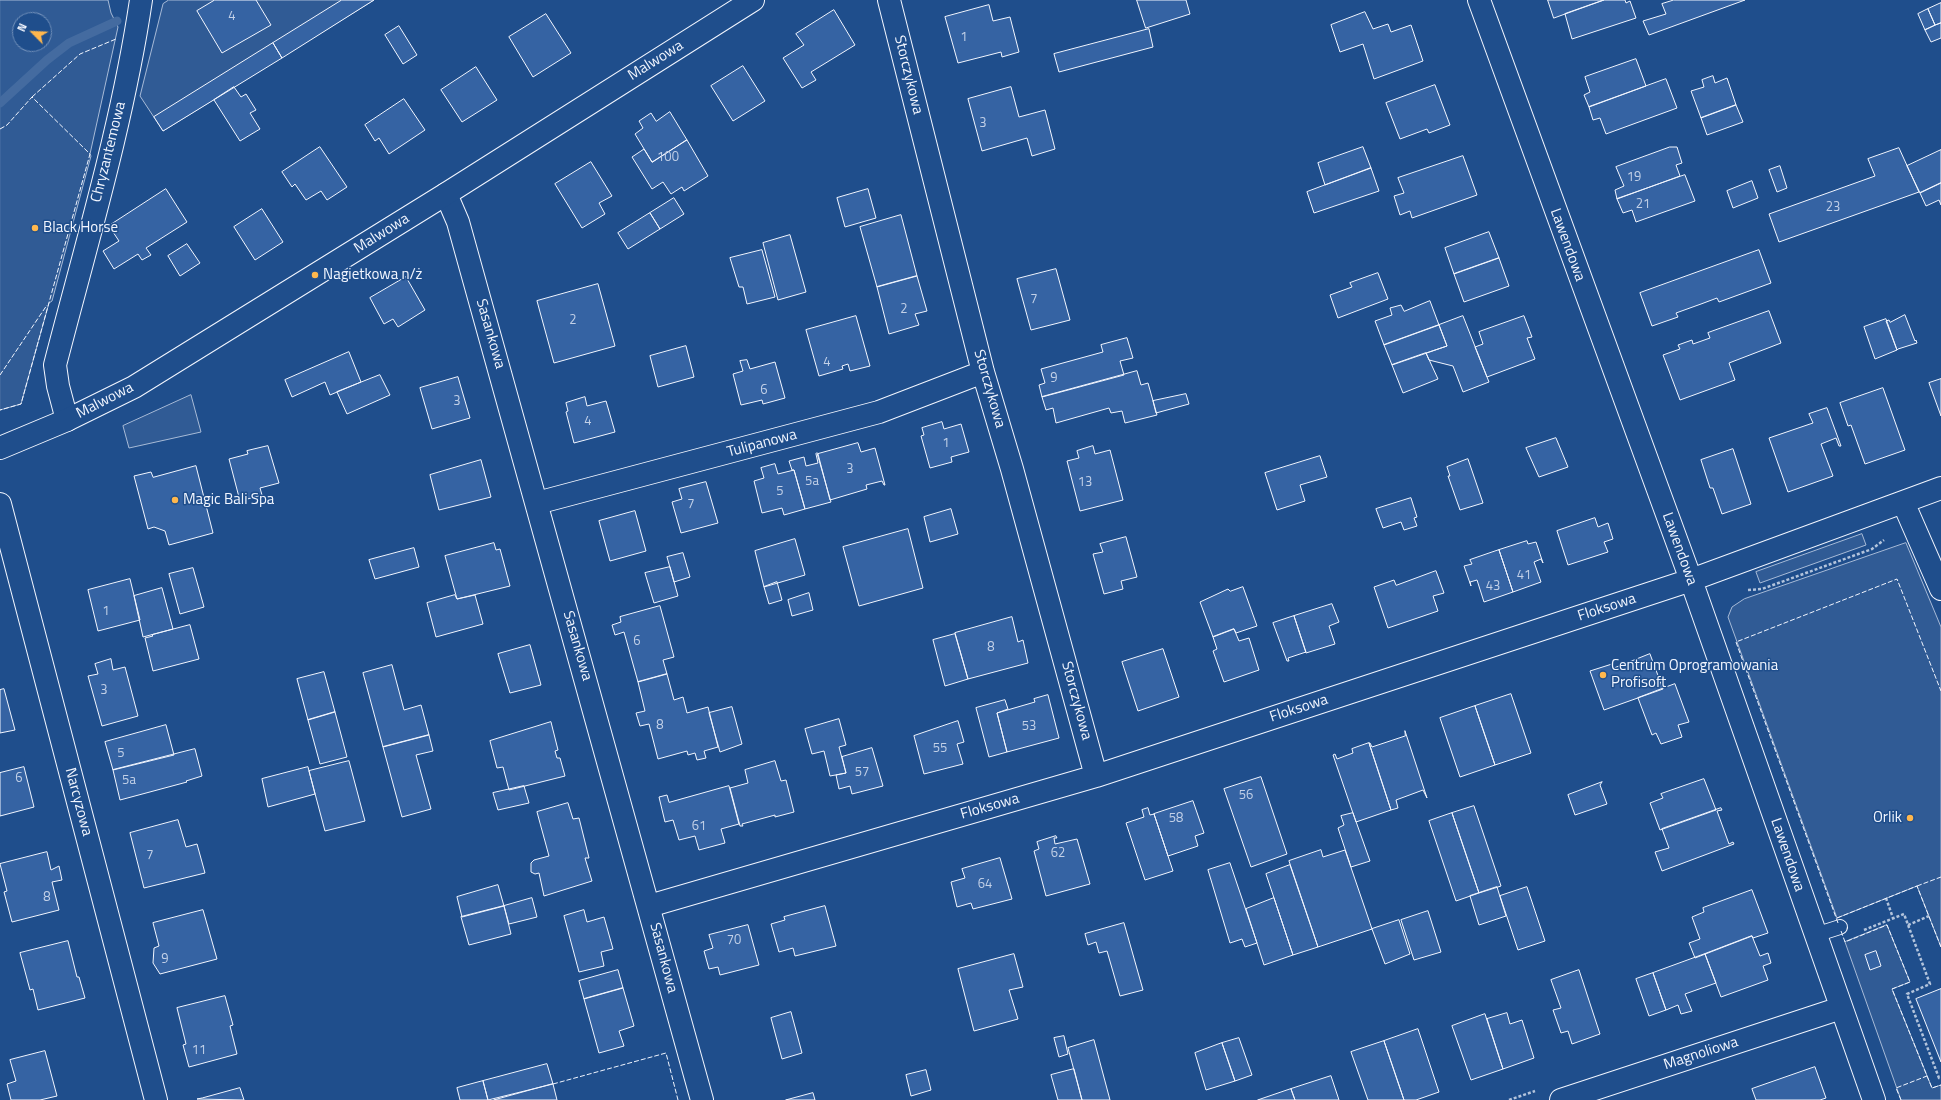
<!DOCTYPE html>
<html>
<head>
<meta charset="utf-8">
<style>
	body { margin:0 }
	#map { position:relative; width:1941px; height:1100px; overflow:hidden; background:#1f4e8c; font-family:"Titillium Web",sans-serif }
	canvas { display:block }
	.north { position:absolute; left:12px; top:12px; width:40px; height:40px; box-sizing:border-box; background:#1f4e8c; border:1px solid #7391ba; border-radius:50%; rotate:294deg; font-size:11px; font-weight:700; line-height:16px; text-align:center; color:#f2f6ff }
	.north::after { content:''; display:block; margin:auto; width:14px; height:18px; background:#ffb74d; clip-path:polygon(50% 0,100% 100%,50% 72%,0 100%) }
</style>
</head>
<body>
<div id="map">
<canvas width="1941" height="1100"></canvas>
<div class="north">N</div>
</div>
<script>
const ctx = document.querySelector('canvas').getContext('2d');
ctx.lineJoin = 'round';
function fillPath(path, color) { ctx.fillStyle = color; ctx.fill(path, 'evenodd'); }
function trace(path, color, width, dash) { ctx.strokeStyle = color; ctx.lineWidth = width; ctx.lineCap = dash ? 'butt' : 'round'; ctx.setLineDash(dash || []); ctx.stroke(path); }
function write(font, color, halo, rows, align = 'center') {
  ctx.font = font + ' "Titillium Web",sans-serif'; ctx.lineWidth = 3; ctx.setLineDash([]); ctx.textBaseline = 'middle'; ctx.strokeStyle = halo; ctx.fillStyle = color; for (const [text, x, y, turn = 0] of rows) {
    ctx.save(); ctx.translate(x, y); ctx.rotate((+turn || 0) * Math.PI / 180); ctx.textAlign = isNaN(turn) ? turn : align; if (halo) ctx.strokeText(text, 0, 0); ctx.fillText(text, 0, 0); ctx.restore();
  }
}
const built = new Path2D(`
	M0,0h108l3,13 7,14 -28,127 1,2 -39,145 -3,2 -28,101 -21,6zM20,20h24v24h-24z
	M169,0h205l-211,131 -23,-35 23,-92z
	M191,395l10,37 -72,16 -6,-22z
	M1862,534l4,11 -106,38 -4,-11z
	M1906,543l35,84v320l-24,-61 -80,32 -109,-301 4,-10 12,-8z
	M1887,925l23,57 -18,7 40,99 9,-3v15h-40l-56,-158z`);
const stream = new Path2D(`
	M0,103l47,-43 22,-17 48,-22`);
const building = new Path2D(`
	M215,0h41l15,25 -49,28 -25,-42z
	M342,0h32l-92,58 -9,-15z
	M1137,0h49l4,14 -44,14z
	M1548,0h56l-50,18z
	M1604,0h21l1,3 4,-2 6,17 -64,21 -7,-25z
	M1674,0h71l-96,35 -6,-14 23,-7 -4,-10z
	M1941,3v20l-6,2 -7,-16z
	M989,5l4,16 17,-4 9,35 -17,5 -1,-5 -43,11 -13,-46z
	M1928,9l7,16 -10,5 -7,-16z
	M834,10l21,35 -44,27 5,8 -14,8 -19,-30 21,-13 -8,-11z
	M1365,12l8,17 15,-5 3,8 20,-7 12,36 -49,18 -11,-35 -23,8 -9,-27z
	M546,14l25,39 -38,24 -24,-40z
	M1941,23v15l-10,4 -6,-12z
	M399,26l18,29 -14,9 -18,-29z
	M1149,29l4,18 -94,25 -5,-18z
	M273,43l9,15 -119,73 -9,-14z
	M1636,59l10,27 -57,21 -5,-12 6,-3 -5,-15z
	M743,66l22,35 -32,20 -22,-35z
	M476,67l21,33 -35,22 -21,-32z
	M1713,76l2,7 12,-5 9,27 -35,13 -10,-27 13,-4 -2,-7z
	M1666,79l11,29 -71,26 -6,-16 -7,2 -4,-13z
	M1435,85l15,40 -21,8 -2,-4 -27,10 -14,-36z
	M234,87l7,10 5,-3 10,16 -6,3 10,16 -20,12 -26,-41z
	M1011,87l8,30 26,-7 10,39 -23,7 -5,-18 -45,13 -14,-52z
	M404,99l21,31 -36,24 -10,-16 -4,3 -10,-16z
	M1736,105l7,17 -36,13 -6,-17z
	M670,112l17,28 -35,22 -17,-28 8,-6 -4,-7 12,-8 5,8z
	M687,140l21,36 -24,15 -2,-4 -11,7 -8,-12 -11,7 -20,-32 12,-8 8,13z
	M320,147l27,40 -20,13 -6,-9 -15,9 -11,-16 -3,3 -10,-15z
	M1363,147l8,21 -46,17 -7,-22z
	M1670,147h7l5,16 -6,2 4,11 -63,23 -2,-9 9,-4 -8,-19z
	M1899,148l20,44 -140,50 -10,-28 106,-38 -7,-17z
	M1941,150v33l-21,10 -13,-27z
	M1463,156l14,39 -65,23 -2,-7 -10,4 -6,-19 10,-3 -6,-15z
	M591,162l21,34 -13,7 6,11 -23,14 -27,-44z
	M1780,166l7,22 -10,4 -8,-22z
	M1371,168l8,23 -65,22 -7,-21z
	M1685,175l10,26 -59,21 -4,-12 -9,3 -6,-14z
	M1752,181l6,17 -25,10 -6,-17z
	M1941,183v22l-2,-5 -13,6 -6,-13z
	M166,189l21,33 -41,26 5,7 -9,5 -4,-6 -24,15 -11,-18 16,-10 -10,-15z
	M868,189l8,29 -31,9 -8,-29z
	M674,198l10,16 -24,15 -10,-16z
	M262,209l21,33 -28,18 -21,-33z
	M650,213l10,16 -32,20 -10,-16z
	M901,215l16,61 -40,11 -17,-60z
	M1489,232l10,26 -45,16 -9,-26z
	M790,235l16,57 -28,8 -15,-57z
	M187,244l13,19 -20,13 -12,-20z
	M762,250l13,47 -28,7 -4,-17h-4l-9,-29z
	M1759,250l12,33 -52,19 -2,-4 -16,6 -25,9 2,4 -26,9 -12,-33z
	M1499,258l10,28 -45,16 -10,-28z
	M1056,269l14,51 -39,10 -14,-51z
	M1378,273l10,26 -50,19 -8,-23 22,-8 -2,-4z
	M917,276l10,35 -12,3 4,11 -30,9 -12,-47z
	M406,277l19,33 -27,17 -5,-8 -9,5 -14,-26z
	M598,284l17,62 -61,17 -17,-62z
	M1430,301l9,24 -55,20 -9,-24 17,-6 -2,-7 11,-3 3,6z
	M1769,311l12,32 -52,20 6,17 -55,20 -17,-45 17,-6 -2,-4 14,-5 1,4 17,-6 -2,-5z
	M1905,315l10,26 1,-1 1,3 -19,6 -1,1 -11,-29 3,-1 1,2z
	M856,316l14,50 -20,5 -2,-7 -6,2 1,3 -24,7 -13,-46z
	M1463,316l26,66 -26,10 -10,-26 -24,-6 -3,-7 21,-7 -8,-21z
	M1524,316l8,21 -5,1 8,21 -48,18 -12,-30 8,-3 -4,-12z
	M1886,319l11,31 -22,9 -11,-32z
	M1439,325l8,21 -55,19 -8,-20z
	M1127,338l6,20 -13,3 4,14 -82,22 -3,-12 6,-2 -4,-14 62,-17 -2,-7z
	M686,346l8,31 -36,10 -8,-31z
	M349,352l12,30 -31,13 -5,-13 -33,15 -7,-17z
	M1426,353l12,26 -35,14 -11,-28z
	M747,360l3,9 25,-7 10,36 -22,6 -1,-4 -21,5 -8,-31 10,-3 -3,-10z
	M1137,371l4,14 7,-2 9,32 -32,8 -3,-12 -11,2 -2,-5 -53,15 -3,-15 -7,2 -4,-13z
	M380,375l10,20 -43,19 -10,-22z
	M458,377l12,41 -38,11 -12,-41z
	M1941,379v37l-12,-33z
	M1883,388l22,62 -40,14 -14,-39 -3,1 -8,-23z
	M1186,394l3,10 -33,9 -3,-12z
	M585,397l2,9 19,-5 9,31 -41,11 -8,-31 2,-1 -2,-8z
	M1827,408l14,38h-2l-3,-8 -15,6 12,32 -45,16 -19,-54 44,-15 -4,-9z
	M942,422l2,7 17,-5 8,28 -18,5 1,5 -22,6 -9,-32 3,-1 -2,-7z
	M1556,438l12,29 -29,10 -13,-29z
	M858,443l3,9 14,-4 10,37h-1l-2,-4 -16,4 1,4 -37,11 -12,-46z
	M268,446l11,37 -19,5 2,7 -22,6 -11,-42 19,-5 -1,-3z
	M1093,446l2,8 15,-4 13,50 -43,11 -13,-50 12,-3 -2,-7z
	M1733,449l18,55 -29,10 -9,-26h-3l-9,-28z
	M817,453l14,49 -26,7 -11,-39h-2l-3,-9 15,-4 2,9 12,-3 -2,-9z
	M1320,456l7,21 -27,8 5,16 -28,9 -12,-37z
	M1468,459l15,44 -23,7 -12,-34h2l-3,-9z
	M481,460l10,37 -52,13 -9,-35z
	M775,464l3,10 16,-4 11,39 -21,6 -2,-7 -20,5 -8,-32 10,-3 -3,-10z
	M196,466l17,67 -44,12 -4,-14 -11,-4 -6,2 -14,-53 17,-4 2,5z
	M706,482l12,41 -37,10 -9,-31 10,-3 -3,-10z
	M1411,498l6,19 -3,1 3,8 -13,4 -3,-8 -18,6 -7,-19z
	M951,509l7,25 -28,8 -6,-25z
	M635,511l11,40 -36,10 -11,-40z
	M1595,518l3,9 10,-4 5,16 -9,3 4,10 -40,13 -11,-34z
	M908,529l15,59 -64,18 -16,-59z
	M1126,537l11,40 -16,4 2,8 -19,5 -11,-40 10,-2 -3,-8z
	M795,539l10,36 -41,12 -9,-36z
	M1527,541l1,3 8,-2 7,21 -2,-4 -7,3 7,20 -28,10 -14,-42z
	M494,543l2,7 4,-1 10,37 -53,13 -12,-43z
	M414,548l5,19 -44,12 -6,-19z
	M1499,550l14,42 -29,10 -7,-22 -7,2 1,4 -7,-20 8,-2 -2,-4z
	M683,553l7,24 -16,5 -7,-25z
	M670,567l8,29 -24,7 -9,-30z
	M193,568l11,39 -24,7 -11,-40z
	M1436,571l8,22 -11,3 5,15 -50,17 -14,-41 20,-7 2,5z
	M130,579l10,41 -42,11 -10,-41z
	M777,582l5,18 -13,4 -5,-17z
	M1243,587l14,39 -21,7 -2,-4 -21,8 -13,-35 28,-13 2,2z
	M162,588l11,41 -30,8 -9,-41z
	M809,593l4,17 -21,6 -4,-16z
	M455,595l2,4 18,-4 8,29 -47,13 -9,-34z
	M1332,604l7,18 -10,4 6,18 -29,9 -12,-37z
	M660,606l14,51 -11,3 4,14 -29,8 -14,-50 -9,3 -3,-10 9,-3 -1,-5z
	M1294,616l12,36 -18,6 1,3h-2l-14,-38z
	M1012,617l6,25 5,-2 5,23 -60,16 -13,-46z
	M190,625l9,34 -46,12 -8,-33 8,-2 -1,-1z
	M1234,629l5,12 10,-3 10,32 -35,12 -11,-31 4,-2 -4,-12z
	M955,634l13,45 -23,7 -12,-46z
	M530,645l11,40 -31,8 -12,-39z
	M1163,649l16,48 -41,14 -16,-49z
	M1650,654l13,35 -59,21 -14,-39 22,-7 1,4z
	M111,659l2,11 12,-3 13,49 -36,10 -14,-50 10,-2 -3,-10z
	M392,665l12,45 17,-5 8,30 -46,12 -20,-74z
	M324,672l11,40 -27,8 -11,-41z
	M667,674l7,26 9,-3 4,16 21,-6 10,40 -14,4 2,7 -9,2 -2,-7 -7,2 -1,-4 -29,8 -9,-35 -9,2 -4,-13 9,-2 -7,-29z
	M1675,684l14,38 -11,3 4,12 -21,7 -5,-11 -4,2 -14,-37z
	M4,689l11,41 -15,3v-43z
	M1511,694l20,59 -36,12 -20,-59z
	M1048,695l11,43 -52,14 -10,-39 38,-11 -1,-3z
	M1005,700l3,9 -11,4 10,39 -18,5 -13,-49z
	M1475,706l20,59 -35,12 -20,-59z
	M732,707l10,37 -22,8 -11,-39z
	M335,712l12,45 -27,7 -12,-44z
	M839,719l7,26 -7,2 7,26 -16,3 -6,-25 -12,3 -7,-25z
	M958,721l6,21 -7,2 6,20 -39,10 -10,-38z
	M551,722l7,28 -3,1 2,7h3l5,18 -56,14 -6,-23 -6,1 -7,-27z
	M166,725l8,30 -61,15 -8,-28z
	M1405,731l22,67 -4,-8 -27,10 2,8 -7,2 -22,-67h1l2,4 33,-11z
	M429,735l4,16 -17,4 15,54 -29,8 -19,-70z
	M1369,743l22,67 -35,12 -23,-67 2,-1 2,5 16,-6 -1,-4z
	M872,748l11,38 -31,8 -2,-8 -11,3 -3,-14 10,-2 -4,-16z
	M195,749l7,27 -16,5 1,1 -67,18 -7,-30z
	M349,761l16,60 -40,10 -16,-60z
	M775,761l6,20 5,-1 8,32 -19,5v-2l-33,9 1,2h-3l-10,-38 18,-5 -3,-13z
	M24,767l10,40 -34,9v-43z
	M308,767l7,27 -47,13 -6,-28z
	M1261,777l26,77 -36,13 -27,-78z
	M1704,779l12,31 -56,20 -10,-27 13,-5 -2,-4z
	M1602,782l-2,3 7,19 -32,11 -7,-20z
	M524,786l5,17 -31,7 -5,-17z
	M729,786l10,38 -18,5 4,14 -26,7 -4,-14 -16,4 -6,-20 -8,2 -6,-25 8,-2 2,7z
	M1193,801l11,32 -9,3 3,10 -30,10 -14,-42z
	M568,803l5,16 6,-1 10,40h-4l7,23 -48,15 -5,-23 -4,1 -4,-2v-9l3,-3 15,-4 -12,-44z
	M1474,806l27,80 -22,7 -27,-80z
	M1148,808l2,7 4,-1 19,57 -28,9 -19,-57 18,-6 -2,-7z
	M1721,808l1,2 -5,1 12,33 4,-2 1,2 -72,27 -7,-19 14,-4 -7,-19z
	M1353,813l17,48 -19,6 -13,-39 6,-3 -3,-9z
	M1452,813l27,80 -23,8 -27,-80z
	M178,820l8,27 11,-3 8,29 -61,15 -14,-55z
	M1056,836l1,2h-3l1,6 22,-5 13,45 -44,12 -12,-45 5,-2 -2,-7z
	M1321,850l2,7 22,-7 27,79 -54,18 -29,-86z
	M47,852l4,18 8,-4 3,14 -10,2 7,28 -47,12 -8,-30 3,-1 -7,-27z
	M1000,858l12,41 -39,10 -2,-6 -14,4 -6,-25 14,-4 -3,-9z
	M1230,863l27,80 -12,4 -3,-8 -12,4 -22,-73z
	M1290,865l28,82 -25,8 -27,-81z
	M498,885l6,21 -42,11 -5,-20z
	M1497,887l9,29 -27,9 -9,-29z
	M1527,887l18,54 -27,9 -18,-54z
	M1752,890l16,43 -15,5 -1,-2 -57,22 -6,-15 11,-4 -8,-22 12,-5 -1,-4z
	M532,898l5,19 -28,7 -5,-18z
	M1274,898l19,57 -29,10 -18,-56z
	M504,906l7,28 -42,11 -8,-28z
	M825,906l11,40 -41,10 -2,-8 -14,4 -8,-28 14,-4 -1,-3z
	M203,910l14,49 -57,15 -7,-11 1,-15 5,-2 -6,-23z
	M584,910l3,12 17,-5 9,32 -12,3 3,14 -25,6 -15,-56z
	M1428,911l13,41 -27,8 -13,-40z
	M1399,920l11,34 -25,10 -13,-35z
	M1124,923l19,67 -23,6 -13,-45 -8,2 -3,-11 -8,3 -3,-11z
	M748,925l11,40 -39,10 -2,-8 -9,2 -5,-18 9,-3 -4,-13z
	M1752,936l8,20 8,-3 3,10 -8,3 5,14 -47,17 -16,-43z
	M68,941l9,36h2l6,21 -47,12 -5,-21 -3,1 -10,-37z
	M1876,951l5,15 -11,4 -5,-15z
	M1014,954l9,33 -14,3 9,29 -44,12 -16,-62z
	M1705,954l11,29 -31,11 7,17 -11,3 -3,-9 -12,5 -13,-37z
	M618,970l5,18 -39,11 -5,-18z
	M1579,970l21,64 -28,10 -4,-13 -7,2 -8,-23 8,-2 -10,-28z
	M1653,973l13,37 -17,6 -13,-37z
	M623,988l11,38 -15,5 5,15 -25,7 -15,-54z
	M1941,989v73l-25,-63z
	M225,996l8,29 -3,1 7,28 -48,13 -6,-22 3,-1 -9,-36z
	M791,1012l11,41 -20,6 -11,-41z
	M1507,1013l3,11 12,-4 12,38 -31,11 -16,-50z
	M1485,1014l18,55 -32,11 -19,-54z
	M1418,1029l21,63 -23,8h-12l-20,-59z
	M1064,1036l4,18 -9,3 -5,-19z
	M1239,1038l13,37 -17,6 -13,-38z
	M1094,1040l16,60h-28l-14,-52z
	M1384,1041l20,59h-36l-17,-48z
	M1222,1043l13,38 -29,9 -11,-37z
	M45,1051l12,45 -17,4h-29l-4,-16 9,-3 -6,-21z
	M547,1064l6,20 -65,16 -5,-19z
	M1815,1067l11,31 -6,2h-64l-4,-11z
	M1074,1069l8,31h-24l-7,-25z
	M926,1070l5,20 -20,6 -5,-21z
	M1331,1076l8,24h-44l-4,-11z
	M483,1081l5,19h-28l-3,-12z
	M553,1084l4,16h-63z
	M240,1088l4,12 -47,-1 5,-1z
	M1291,1089l4,11h-37z
	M813,1093l2,7h-29z`);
const path = new Path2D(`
	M1748,590l14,-1 110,-40 12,-9
	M1886,898l7,20
	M1908,925l21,-9
	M1864,930l40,-16 26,70 -23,10 32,84 2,-1
	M1509,1100l26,-9`);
const service = new Path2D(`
	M1815,935l25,-8`);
const minor = new Path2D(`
	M889,0l94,372 29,97 84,307
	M1479,0l212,580 183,520
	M446,194l12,28 244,878
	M67,420l-9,-34 -3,-21c31,-120 68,-243 86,-365
	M1903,502l38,87
	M537,503l342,-91 104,-40
	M0,504l156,596
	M649,906l447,-130 595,-196 250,-92
	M1561,1100l280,-92`);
const tertiary = new Path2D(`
	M0,448l67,-28 67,-33 312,-193 307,-194`);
const fence = new Path2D(`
	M32,97l48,-43 36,-15
	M0,129l7,-4 25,-28 58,57 -69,250 -21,6
	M0,375l47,-70
	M1917,886l24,-9
	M1837,918l80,-32 24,61
	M1838,923l-102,-281 161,-63 44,112
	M1841,931l4,11 42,-17 23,57 -18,7 35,87 -31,12 5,12
	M1927,1076l5,12 9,-3
	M553,1084l113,-31 12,47`);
const markers = [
	[35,228,4,"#ffb74d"],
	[315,275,4,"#ffb74d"],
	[175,500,4,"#ffb74d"],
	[1603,675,4,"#ffb74d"],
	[1910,818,4,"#ffb74d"]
];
const numberNames = [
	["4",232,17],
	["1",964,38],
	["3",983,124],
	["100",668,158],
	["19",1634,178],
	["21",1643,205],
	["23",1833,208],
	["7",1034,300],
	["2",904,310],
	["2",573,321],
	["4",827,363],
	["9",1054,379],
	["6",764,391],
	["3",457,402],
	["4",588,422],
	["1",946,444],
	["3",850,470],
	["5a",812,482],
	["13",1085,483],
	["5",780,492],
	["7",691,505],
	["41",1524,576],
	["43",1493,587],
	["1",106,612],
	["6",637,642],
	["8",991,648],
	["3",104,691],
	["8",660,726],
	["53",1029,727],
	["55",940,749],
	["5",121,754],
	["57",862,773],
	["6",19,779],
	["5a",129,781],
	["56",1246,796],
	["58",1176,819],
	["61",699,827],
	["62",1058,854],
	["7",150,856],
	["64",985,885],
	["8",47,898],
	["70",734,941],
	["9",165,960],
	["11",199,1051]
];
const streetNames = [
	["Malwowa",656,61,-32],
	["Storczykowa",908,75,76],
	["Chryzantemowa",109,152,-76],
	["Malwowa",382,234,-32],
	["Lawendowa",1567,245,70],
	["Sasankowa",490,334,74],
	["Storczykowa",989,389,74],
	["Malwowa",105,401,-27],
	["Tulipanowa",762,444,-15],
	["Lawendowa",1679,549,70],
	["Floksowa",1607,608,-18],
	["Sasankowa",577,646,74],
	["Storczykowa",1076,701,75],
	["Floksowa",1299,709,-18],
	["Narcyzowa",78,802,75],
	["Floksowa",990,807,-16],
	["Lawendowa",1787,855,71],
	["Sasankowa",663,958,75],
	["Magnoliowa",1701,1054,-18]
];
const poiNames = [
	["Black Horse",43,228],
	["Nagietkowa n/ż",323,275],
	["Magic Bali Spa",183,500],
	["Centrum Oprogramowania",1611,666],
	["Profisoft",1611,683],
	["Orlik",1902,818,"right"]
];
fillPath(built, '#305b95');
trace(built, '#a8bbd7', 1);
trace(stream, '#446ba0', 9);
fillPath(building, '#3563a3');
trace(building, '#f2f6ff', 1);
trace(service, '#f2f6ff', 16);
trace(minor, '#f2f6ff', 24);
trace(tertiary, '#f2f6ff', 24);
trace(path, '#b3c4dc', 2.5, [3, 2]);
trace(service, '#1f4e8c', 14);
trace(minor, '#1f4e8c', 22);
trace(tertiary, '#1f4e8c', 22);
trace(fence, '#f2f6ff', 1, [5, 2]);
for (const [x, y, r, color] of markers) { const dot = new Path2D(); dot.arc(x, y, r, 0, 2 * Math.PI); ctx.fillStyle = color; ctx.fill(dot); trace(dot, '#1f4e8c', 1.5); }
write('13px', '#c3d1e8', null, numberNames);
write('15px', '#f2f6ff', '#1f4e8c', streetNames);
write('15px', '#f2f6ff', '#1f4e8c', poiNames, 'left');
</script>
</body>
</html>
